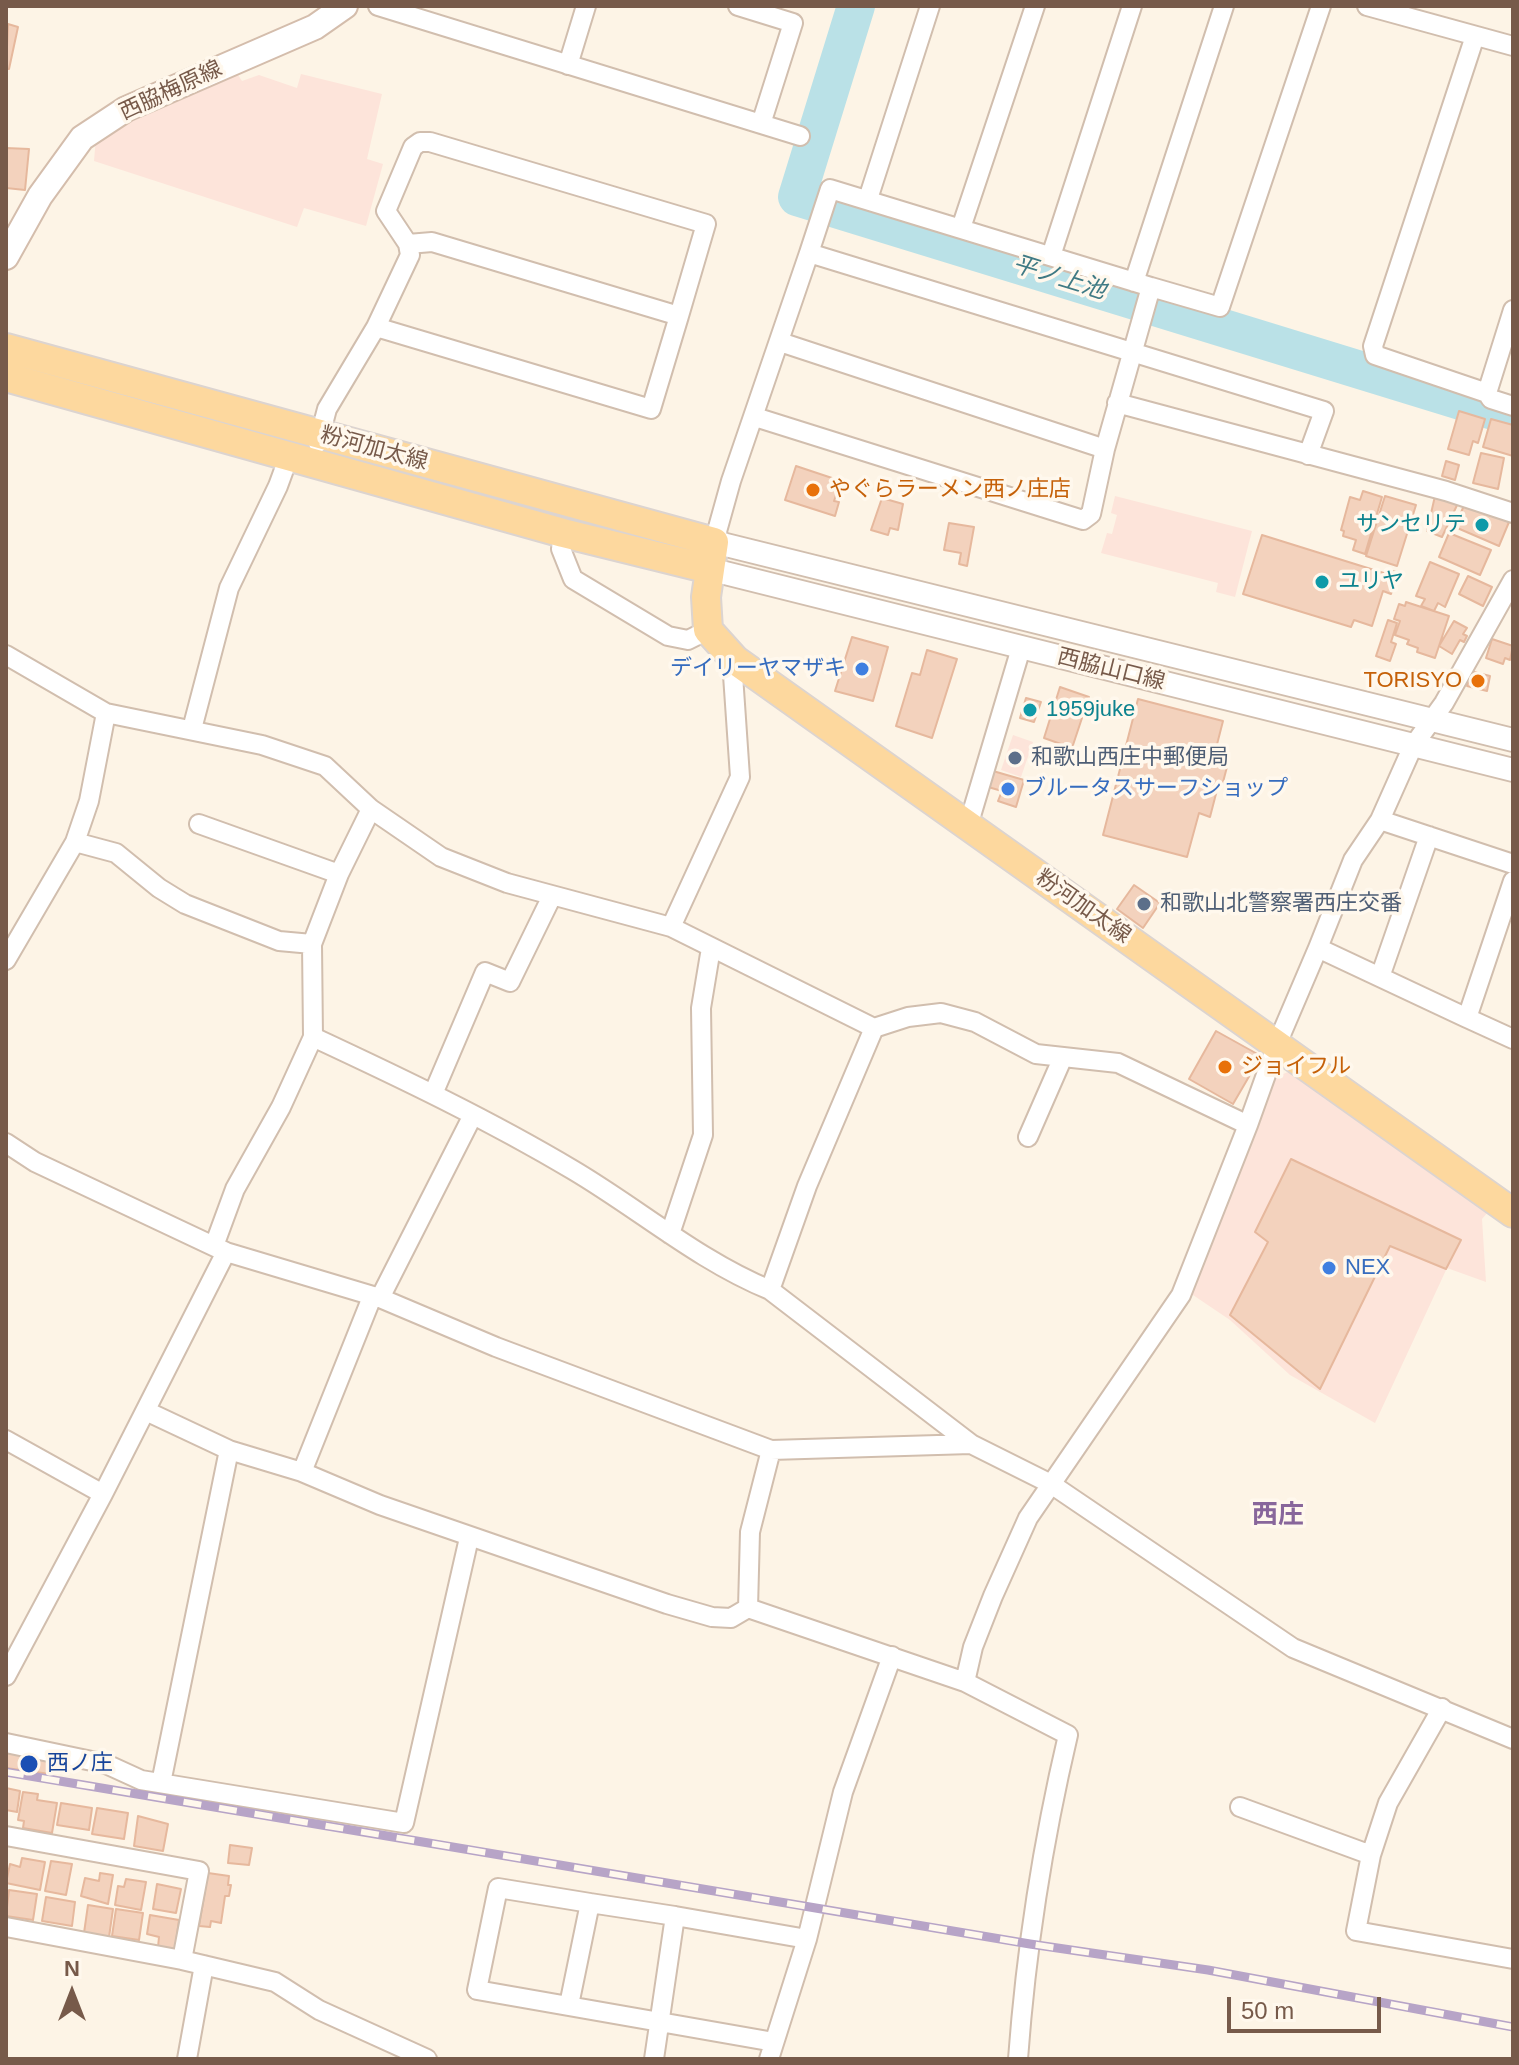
<!DOCTYPE html>
<html>
<head>
<meta charset="utf-8">
<style>
	body { margin:0 }
	#map { position:relative; width:1519px; height:2065px; overflow:hidden; background:#fdf4e6; font-family:Helvetica,sans-serif }
	canvas { display:block }
	.frame { position:absolute; inset:0; border:8px solid #775a4a; pointer-events:none }
	.north { position:absolute; left:32px; top:1953px; width:80px; height:80px; -webkit-text-stroke:6px #fff8ed; paint-order:stroke; rotate:0deg; font-size:22px; font-weight:700; line-height:32px; text-align:center; color:#775a4a }
	.north::after { content:''; display:block; margin:auto; width:28px; height:36px; background:#775a4a; clip-path:polygon(50% 0,100% 100%,50% 72%,0 100%) }
	.scale { position:absolute; left:1227px; top:1997px; width:154px; height:36px; box-sizing:border-box; border:4px solid #775a4a; border-top:0; padding-left:10px; font-size:24px; line-height:28px; white-space:nowrap; color:#775a4a; -webkit-text-stroke:6px #fff8ed; paint-order:stroke }
</style>
</head>
<body>
<div id="map">
<canvas width="1519" height="2065"></canvas>
<div class="frame"></div>
<div class="north">N</div>
<div class="scale">50 m</div>
</div>
<script>
const ctx = document.querySelector('canvas').getContext('2d');
ctx.lineJoin = 'round';
function fillPath(path, color) { ctx.fillStyle = color; ctx.fill(path, 'evenodd'); }
function trace(path, color, width, dash) { ctx.strokeStyle = color; ctx.lineWidth = width; ctx.lineCap = dash ? 'butt' : 'round'; ctx.setLineDash(dash || []); ctx.stroke(path); }
function write(font, color, halo, rows, align = 'center') {
  ctx.font = font + ' Helvetica,"Noto Sans JP",sans-serif'; ctx.lineWidth = 7; ctx.setLineDash([]); ctx.textBaseline = 'middle'; ctx.strokeStyle = halo; ctx.fillStyle = color; for (const [text, x, y, turn = 0] of rows) {
    ctx.save(); ctx.translate(x, y); ctx.rotate((+turn || 0) * Math.PI / 180); ctx.textAlign = isNaN(turn) ? turn : align; if (halo) ctx.strokeText(text, 0, 0); ctx.fillText(text, 0, 0); ctx.restore();
  }
}
const commercial = new Path2D(`
	M301,74l81,20 -15,65 16,5 -17,62 -62,-18 -7,19 -203,-66 2,-24 142,-62 4,6 17,-6 38,13z
	M1115,496l137,35 -17,66 -19,-5 2,-9 -117,-30 6,-20 5,1 5,-19 -6,-2z
	M1013,735l20,7 -12,35 -20,-7z
	M1288,1072l200,140 -6,7 4,63 -39,-14 -72,155 -85,-48 -60,-55 -40,-27 81,-214z`);
const river = new Path2D(`
	M856,6l-59,191 716,220`);
const building = new Path2D(`
	M8,24l10,3 -9,42h-3z
	M6,148l23,1 -4,41 -19,-2z
	M1459,411l26,8 -7,24 -5,-2 -4,14 -21,-6z
	M1491,419l22,6v31l-30,-9z
	M1481,453l23,5 -6,31 -25,-6z
	M1446,461l13,4 -4,15 -13,-4z
	M796,466l45,15 -7,20 5,1 -4,14 -50,-16z
	M1363,491l19,6 -17,57 -12,-4 3,-10 -13,-4 1,-5 -3,-1 9,-33 10,3z
	M1385,496l31,9 -19,61 -31,-10z
	M1435,496l24,5 -17,36 -15,-6z
	M882,498l21,6 -5,26 -8,-2 -2,7 -17,-5z
	M1465,503l44,19 -10,24 -44,-19z
	M949,523l25,4 -7,39 -8,-2 2,-11 -17,-3z
	M1449,533l42,17 -11,25 -41,-18z
	M1262,535l125,39 -2,6 3,1 4,-10 8,2 -3,11 -3,-1 -3,11 -8,-3 -11,35 -18,-6 -3,7 -108,-33z
	M1430,562l29,12 -14,33 -7,-4 -4,8 -13,-5 4,-7 -9,-3z
	M1468,576l24,11 -9,19 -24,-12z
	M1406,602l43,14 -14,42 -18,-6 1,-4 -11,-4 2,-4 -14,-5 5,-14 -6,-2 5,-15 6,2z
	M1388,620l9,3 -6,19 5,2 -6,17 -14,-5z
	M1454,621l13,7 -4,6 4,2 -3,6 -4,-2 -8,14 -13,-8z
	M852,637l36,10 -15,54 -38,-10z
	M1492,639l21,7 -3,14 -5,-2 -2,6 -17,-6z
	M927,650l30,9 -25,79 -36,-12 16,-53 8,2z
	M1470,671l20,5 -3,15 -20,-5z
	M1060,687l29,10 -17,51 -28,-10z
	M1026,698l15,4 -7,20 -14,-4z
	M1138,699l85,22 -10,39 15,3 -6,23h-4l-8,31 -11,-4 -12,44 -84,-22z
	M993,771l31,9 -8,27 -18,-6 4,-10 -14,-4z
	M1134,885l26,18 -17,25 -26,-19z
	M1216,1031l45,25 -28,48 -44,-25z
	M1291,1159l170,81 -15,29 -56,-23 -70,143 -90,-74 38,-73 -13,-10z
	M6,1750l47,6 -3,18 -44,-6z
	M6,1788l14,3 -3,21 -11,-2z
	M23,1792l15,2 -1,6 20,3 -5,30 -29,-5 1,-7 -6,-1z
	M61,1803l31,5 -3,22 -32,-5z
	M97,1808l31,5 -4,26 -32,-5z
	M138,1816l30,8 -5,27 -29,-5z
	M230,1845l22,3 -3,17 -21,-2z
	M22,1858l23,4 -5,28 -34,-7 4,-19 10,3z
	M51,1861l21,3 -6,31 -21,-4z
	M100,1873l13,2 -5,29 -27,-8 4,-18 14,3z
	M208,1873l21,3 -1,9h3l-2,11h-4l-4,27 -10,-2 -1,6 -11,-1z
	M126,1879l20,3 -5,28 -26,-5 3,-19 6,1z
	M157,1884l24,5 -5,24 -23,-4z
	M9,1890l28,4 -4,26 -27,-4z
	M46,1897l29,5 -3,24 -30,-5z
	M88,1905l25,4 -4,28 -25,-4z
	M116,1909l27,4 -4,27 -27,-4z
	M150,1915l29,5 -4,29 -17,-2 1,-10 -12,-3z`);
const minor = new Path2D(`
	M378,6l422,130
	M738,6l55,17 -32,101
	M1367,6l146,40
	M1475,36l-102,310 2,9 112,38 4,6 22,7
	M568,65l18,-59
	M868,199l62,-193
	M961,228l74,-222
	M1051,256l81,-250
	M1134,282l90,-276
	M1151,287l69,20 101,-301
	M376,327l275,82 28,-93 -247,-74 -24,2
	M780,342l325,107 46,-162 -321,-98 -21,64
	M1487,393l26,-83
	M1117,403l329,88 67,22
	M755,417l328,103 8,-6 14,-65
	M318,443l9,-34 49,-82 34,-72 -2,-11 -22,-33 27,-64 7,-5h10l276,82 -27,92
	M563,533l-2,16 12,30 95,57 20,4 20,-10
	M714,542l17,-61 78,-228 515,158 -16,44
	M6,655l100,58 156,32 63,21 46,43 70,48 66,26 164,44 203,101 34,-11 33,-4 34,9 61,32 82,9 130,62
	M192,729l37,-141 49,-102 11,-30
	M1380,820l33,-74 31,-43 69,-123
	M199,824l140,50
	M968,826l53,-178
	M75,842l41,11 43,35 26,16 94,37 33,3
	M1513,881l-46,137 46,21
	M671,927l69,-150 -7,-102 2,-15
	M1318,948l35,-88 27,-40 133,44
	M6,960l69,-118 14,-41 17,-88
	M1380,977l49,-141
	M313,1037c88,41 176,83 260,133 66,39 126,91 197,120l201,154 80,40 242,164 220,91
	M433,1094l52,-122 25,10 42,-86
	M1028,1137l35,-80
	M6,1143l29,19 191,90 154,46 116,49 275,103
	M670,1234l33,-99 -2,-127 10,-60
	M214,1246l21,-57 46,-82 32,-70 -1,-93 27,-70 32,-65
	M770,1290l37,-104 67,-158
	M380,1298l93,-183
	M146,1411l83,39 73,22 78,33 287,99 45,13 19,1 17,-10 217,74 103,53c-25,106 -42,215 -50,324
	M6,1440l97,54
	M302,1472l70,-175
	M748,1608l2,-76 21,-82 200,-6
	M6,1676l97,-182 123,-242
	M965,1682l8,-35 20,-51 35,-78 153,-223 67,-170 29,-81 41,-96 149,70
	M6,1743l100,21 35,16 263,43 65,-285
	M161,1783l68,-333
	M1240,1807l131,48 -15,76 157,28
	M6,1836l193,35 -17,89
	M1371,1855l17,-52 54,-95
	M590,1903l-92,-15 -21,102 297,52
	M6,1927l176,33 93,22 44,28 108,49
	M569,2005l21,-102 85,13
	M187,2059l17,-94
	M654,2059l21,-143 132,23
	M769,2059l38,-120 36,-147 49,-136`);
const tertiary = new Path2D(`
	M714,542l799,198
	M709,569l804,201`);
const secondary = new Path2D(`
	M6,257l34,-61 42,-58 44,-29 189,-82 30,-21`);
const primary = new Path2D(`
	M6,348l708,194 -8,55 2,33 27,30 778,553
	M6,377l557,156 146,36`);
const rail = new Path2D(`
	M6,1772l1024,172 178,26 305,57`);
const markers = [
	[813,490,8,"#e8710a"],
	[1482,525,8,"#0f9aa8"],
	[1322,582,8,"#0f9aa8"],
	[862,669,8,"#3f7fe0"],
	[1478,681,8,"#e8710a"],
	[1030,710,8,"#0f9aa8"],
	[1015,758,8,"#5c6f8a"],
	[1008,789,8,"#3f7fe0"],
	[1144,904,8,"#5c6f8a"],
	[1225,1067,8,"#e8710a"],
	[1329,1268,8,"#3f7fe0"],
	[29,1764,10,"#1a4fb4"]
];
const streetNames = [
	["西脇梅原線",171,91,-25],
	["粉河加太線",374,449,15],
	["西脇山口線",1111,670,14],
	["粉河加太線",1083,907,35]
];
const foodNames = [
	["やぐらラーメン西ノ庄店",829,490],
	["TORISYO",1462,681,"right"],
	["ジョイフル",1241,1067]
];
const cultureNames = [
	["サンセリテ",1466,525,"right"],
	["ユリヤ",1338,582],
	["1959juke",1046,710]
];
const shopNames = [
	["デイリーヤマザキ",846,669,"right"],
	["ブルータスサーフショップ",1024,789],
	["NEX",1345,1268]
];
const serviceNames = [
	["和歌山西庄中郵便局",1031,758],
	["和歌山北警察署西庄交番",1160,904]
];
const transitNames = [
	["西ノ庄",47,1764]
];
const waterNames = [
	["平ノ上池",1059,278,17]
];
const quarterNames = [
	["西庄",1278,1516]
];
fillPath(commercial, '#fde4da');
trace(river, '#bae1e7', 38);
fillPath(building, '#f3d2bd');
trace(building, '#e6b89d', 2);
trace(minor, '#d1beae', 22);
trace(tertiary, '#d1beae', 26);
trace(secondary, '#d4bdac', 28);
trace(primary, '#dcd4d0', 32);
trace(minor, '#fff', 18);
trace(tertiary, '#fff', 22);
trace(secondary, '#fff', 24);
trace(primary, '#fdd89e', 28);
trace(rail, '#b7a4c7', 9);
trace(rail, '#fff8ed', 6, [18]);
for (const [x, y, r, color] of markers) { const dot = new Path2D(); dot.arc(x, y, r, 0, 2 * Math.PI); ctx.fillStyle = color; ctx.fill(dot); trace(dot, '#fff8ed', 3); }
write('22px', '#775a4a', '#fff8ed', streetNames);
write('22px', '#c56008', '#fff8ed', foodNames, 'left');
write('22px', '#0d838f', '#fff8ed', cultureNames, 'left');
write('22px', '#366cbe', '#fff8ed', shopNames, 'left');
write('22px', '#4e5e75', '#fff8ed', serviceNames, 'left');
write('22px', '#164399', '#fff8ed', transitNames, 'left');
write('italic 24px', '#3f7a84', '#fff8ed', waterNames);
write('bold 26px', '#88669b', '#fff8ed', quarterNames);
</script>
</body>
</html>
